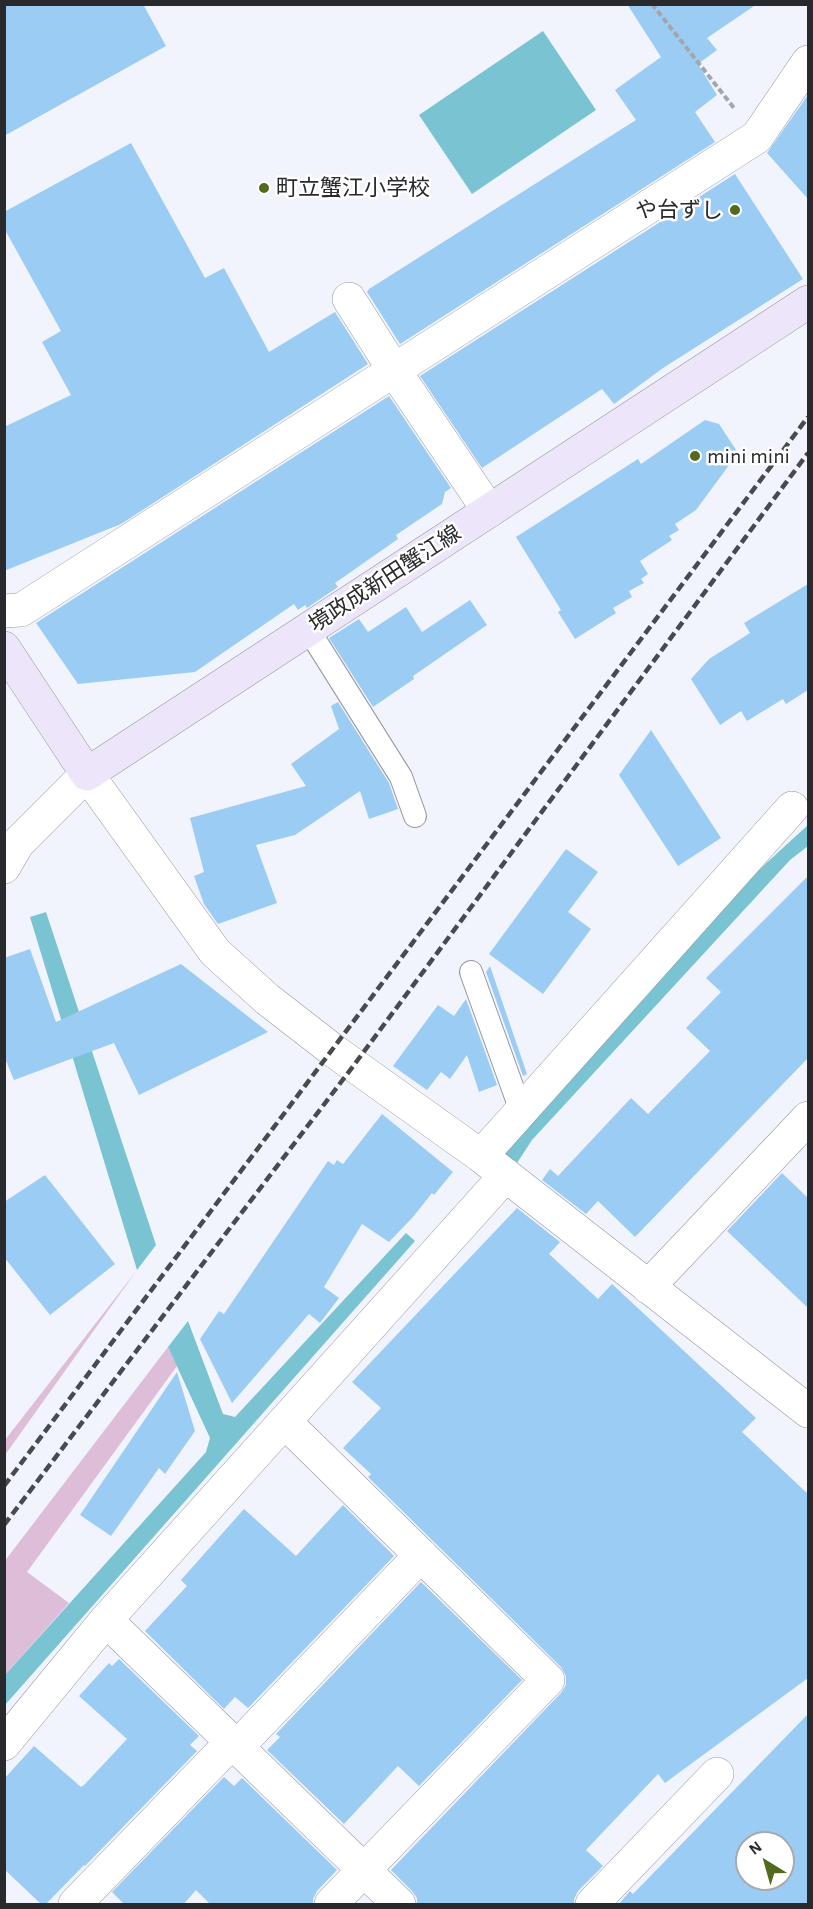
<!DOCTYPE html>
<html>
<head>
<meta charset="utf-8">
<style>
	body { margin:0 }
	#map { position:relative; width:813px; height:1909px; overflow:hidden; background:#f1f4fc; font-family:"Alegreya Sans",sans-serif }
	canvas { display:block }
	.frame { position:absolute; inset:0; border:6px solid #292a2d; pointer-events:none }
	.north { position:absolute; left:735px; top:1831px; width:60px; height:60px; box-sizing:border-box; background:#fff; border:2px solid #a9aaab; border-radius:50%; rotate:323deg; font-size:16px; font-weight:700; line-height:24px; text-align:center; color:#292a2d }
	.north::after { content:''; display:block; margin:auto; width:21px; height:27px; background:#526a1b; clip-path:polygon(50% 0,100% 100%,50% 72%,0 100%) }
</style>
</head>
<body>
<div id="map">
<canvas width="813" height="1909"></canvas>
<div class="frame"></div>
<div class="north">N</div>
</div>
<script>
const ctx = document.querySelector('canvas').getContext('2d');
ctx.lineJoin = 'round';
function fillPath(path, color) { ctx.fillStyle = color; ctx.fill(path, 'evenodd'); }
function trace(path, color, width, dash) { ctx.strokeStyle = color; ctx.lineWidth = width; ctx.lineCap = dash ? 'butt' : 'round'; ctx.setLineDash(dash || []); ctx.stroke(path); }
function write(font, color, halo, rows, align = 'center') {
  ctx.font = font + ' "Alegreya Sans","Noto Sans JP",sans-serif'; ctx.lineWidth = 5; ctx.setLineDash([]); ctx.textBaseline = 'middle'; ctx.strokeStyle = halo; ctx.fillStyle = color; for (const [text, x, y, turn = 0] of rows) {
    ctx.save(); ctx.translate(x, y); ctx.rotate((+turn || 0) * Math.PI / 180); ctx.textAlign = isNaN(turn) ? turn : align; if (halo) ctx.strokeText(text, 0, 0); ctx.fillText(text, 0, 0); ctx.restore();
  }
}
const green = new Path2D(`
	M137,1270l-132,185v-15z
	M168,1347l9,19 -150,206 42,31 -64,72 -1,-113z`);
const water = new Path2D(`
	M543,31l53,79 -124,84 -53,-79z
	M808,825v21l-18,14 -258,280 -15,23 -15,-12 259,-283z
	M46,912l110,333 -19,25 -107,-353z
	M406,1233l9,8 -410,464v-30l201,-223 4,-14 -42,-91 20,-26 35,93 12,3z`);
const building = new Path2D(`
	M4,4h139l23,42 -162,90z
	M627,4h130l-50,34 10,12 -19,14 19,31 -22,17 20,30 -315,202 -33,-52 2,-3 267,-169 -21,-30 46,-33z
	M808,95v104l-41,-46z
	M131,143l74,135 19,-10 45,84 66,-40 33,52 -247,160 -117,47v-144l67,-32 -29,-53 19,-11 -57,-103v-16z
	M735,174l68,105 -140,89 -49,36 -12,-15 -120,79 -62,-92z
	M389,396l62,92 -6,4 -3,12 -46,31 2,4 -63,44 3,4 -31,21 -2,-3 -7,5 -4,-6 -99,68 -117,12 -42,-61z
	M705,420l14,4 19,29 -42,57 -21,14 4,6 -10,6 3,4 -32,21 8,13 -7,5 3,4 -15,8 3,6 -19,11 3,5 -41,26 -17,-27 3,-2 -45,-73 122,-78 3,5z
	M808,584v106l-22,14 -3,-5 -36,22 -6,-10 -21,14 -29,-46 18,-20 41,-26 -6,-10z
	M470,600l17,25 -74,51 1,3 -41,28 -44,-69 30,-19 9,13 38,-25 16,25z
	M338,702l51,81 9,26 -29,10 -9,-28 -65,44 -39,10 21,58 -59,21 -14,-20 -10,-28 10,-4 -14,-54 116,-32 -15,-22 48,-35 -8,-23z
	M651,730l70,108 -43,28 -59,-91z
	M566,849l32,23 -30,40 23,17 -48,65 -54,-40z
	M808,876v182l-173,179 -37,-36 -12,13 -44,-34 8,-11 8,7 73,-78 17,16 62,-63 -24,-23 35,-36 -15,-14z
	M30,949l26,73 125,-58 87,68 -129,63 -25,-52 -100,37 -10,-24v-98z
	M490,966l37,108 -4,2 -37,-104z
	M466,999l31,86 -18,7 -12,-37 -17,24 -9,-7 -14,18 -34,-24 45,-61 16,11z
	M382,1114l71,58 -19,23 -2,-2 -19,24 -24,25 -27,-18 -38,63 15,11 -19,25 -11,-9 -77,89 -32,-64 19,-28 5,3 104,-153 6,4 3,-5 6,4z
	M782,1173l26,25v110l-81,-77z
	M45,1175l70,89 -65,51 -46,-58v-55z
	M517,1208l43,34 -11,12 49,45 14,-15 144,134 -14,14 66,62v184l-143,105 -7,-9 -72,76 17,16 -25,25 -4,8v6h-157v-7l-5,-7 -21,-21 170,-177 5,-8v-9l-5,-9 -193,-190 3,-3 -28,-26 38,-40 -29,-26z
	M177,1372l18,59 -30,43 -6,-6 -48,68 -31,-21z
	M343,1505l51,51 -146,152 -13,-11 -11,12 -79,-78 42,-45 -6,-6 63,-71 52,47z
	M421,1582l101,98 -103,106 -21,-20 -54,58 -77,-74 13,-13 -4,-3z
	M119,1659l80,77 -9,9 7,6 -112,115 -1,-1 -39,40h-3l-38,-36v-90l30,-33 47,41 3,-2 43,-46 -48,-43 30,-33 3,3z
	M808,1714v191h-190l12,-14 3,3zM747,1843h36v36h-36z
	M224,1777l10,9 8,-8 95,92 -20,21 -4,8v6h-102l-15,-15 -13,15h-58l-13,-13z`);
const path = new Path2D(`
	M652,4l82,104`);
const service = new Path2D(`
	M308,629l93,148 14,39
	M471,972l50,139`);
const minor = new Path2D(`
	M349,299l45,71 95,141
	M4,611l17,-1 736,-473 51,-75
	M87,774l128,178 52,47 67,52 147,105 327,255
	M481,1156l311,-348
	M648,1287l160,-169
	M285,1422l263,258 -217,224
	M106,1620l293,284
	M4,1744l102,-124 400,-445
	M237,1747l184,-192
	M75,1904l157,-162
	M592,1904l125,-130`);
const tertiary = new Path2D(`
	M4,867l14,-24 69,-69`);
const secondary = new Path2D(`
	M4,648l83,126 721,-472`);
const rail = new Path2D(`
	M4,1486l804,-1069
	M4,1525l350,-460 454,-612`);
const markers = [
	[264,188,6,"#526a1b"],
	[735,210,6,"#526a1b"],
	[695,456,6,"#526a1b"]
];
const poiNames = [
	["町立蟹江小学校",276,188],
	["や台ずし",723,210,"right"],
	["mini mini",707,456]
];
const streetNames = [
	["境政成新田蟹江線",385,579,-33]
];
fillPath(green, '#ddbdd8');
fillPath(water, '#79c3d3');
fillPath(building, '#9accf4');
trace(service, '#95979f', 24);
trace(minor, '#95979f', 34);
trace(tertiary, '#95979f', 34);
trace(secondary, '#95979f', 34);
trace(path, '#a4a6ac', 4, [6, 3]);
trace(service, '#fff', 22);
trace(minor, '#fff', 33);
trace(tertiary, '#fff', 33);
trace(secondary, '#ede5fa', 33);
trace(rail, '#494a4e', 4.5, [9, 4.5]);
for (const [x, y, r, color] of markers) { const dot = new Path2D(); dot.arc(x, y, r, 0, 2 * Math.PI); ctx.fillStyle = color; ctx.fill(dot); trace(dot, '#fff', 2); }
write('22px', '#292a2d', '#fff', poiNames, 'left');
write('22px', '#292a2d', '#fff', streetNames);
</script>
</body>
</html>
